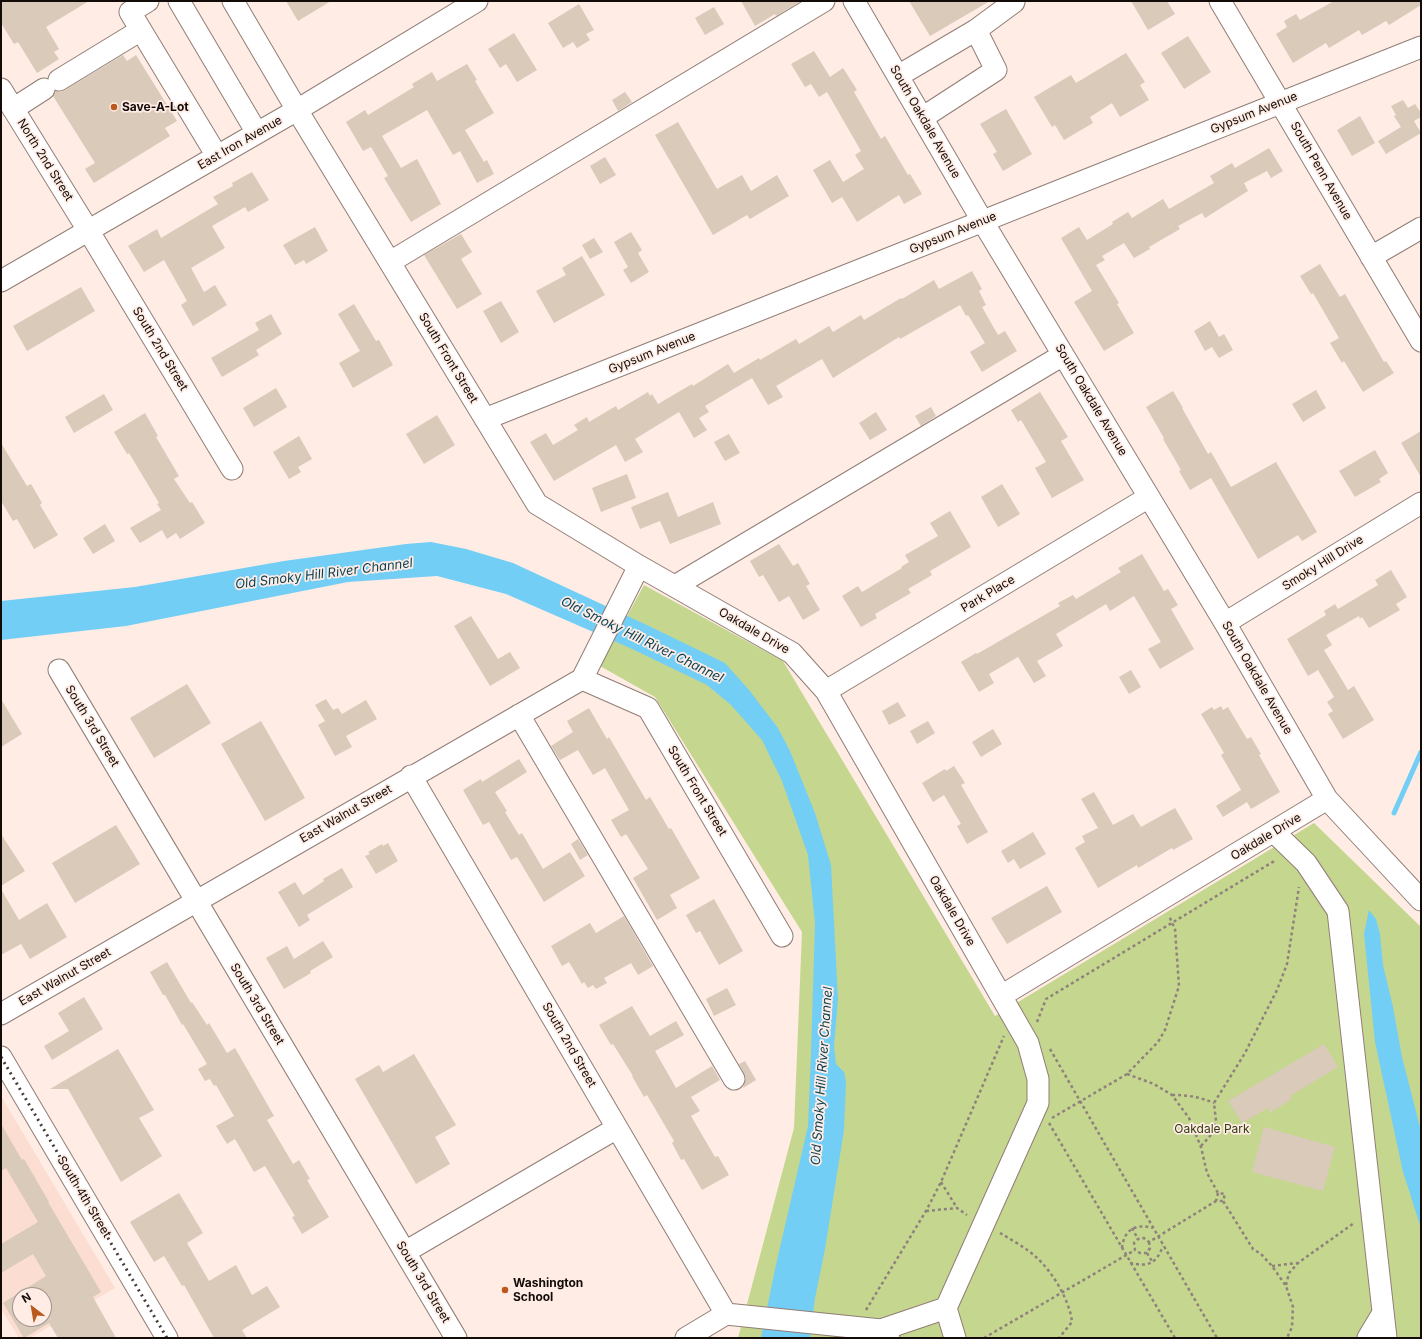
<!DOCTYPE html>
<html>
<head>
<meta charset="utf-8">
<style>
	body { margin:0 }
	#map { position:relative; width:1422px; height:1339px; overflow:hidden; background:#feece5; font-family:Inter,sans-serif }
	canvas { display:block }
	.frame { position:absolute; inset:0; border:2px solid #120b08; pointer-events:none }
	.north { position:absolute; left:12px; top:1287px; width:40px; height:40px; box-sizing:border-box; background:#feece5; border:1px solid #a0928d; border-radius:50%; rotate:329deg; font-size:11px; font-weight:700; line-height:16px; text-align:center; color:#120b08 }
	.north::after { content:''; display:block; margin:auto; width:14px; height:18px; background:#ba591c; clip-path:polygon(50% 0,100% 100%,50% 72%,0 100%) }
</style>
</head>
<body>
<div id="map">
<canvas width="1422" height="1339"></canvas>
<div class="frame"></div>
<div class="north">N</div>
</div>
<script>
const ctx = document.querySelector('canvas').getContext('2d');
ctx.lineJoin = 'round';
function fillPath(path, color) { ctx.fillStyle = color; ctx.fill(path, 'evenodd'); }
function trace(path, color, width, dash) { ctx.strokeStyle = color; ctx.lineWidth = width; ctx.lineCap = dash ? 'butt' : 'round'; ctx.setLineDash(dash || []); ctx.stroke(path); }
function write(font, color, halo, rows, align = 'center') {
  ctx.font = font + ' Inter,sans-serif'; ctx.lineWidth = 3.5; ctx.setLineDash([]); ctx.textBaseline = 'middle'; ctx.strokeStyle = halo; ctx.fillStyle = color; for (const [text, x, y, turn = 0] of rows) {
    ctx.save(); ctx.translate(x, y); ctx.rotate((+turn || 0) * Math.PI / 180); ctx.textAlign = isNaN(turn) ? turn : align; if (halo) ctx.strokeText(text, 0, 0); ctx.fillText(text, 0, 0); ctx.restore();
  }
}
const built = new Path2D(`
	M1,1096l114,192 -85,50h-11l-18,-29zM20,1295h24v24h-24z`);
const green = new Path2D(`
	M644,585l139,76 212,355 319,-193 107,104v411h-683l56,-210 8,-196 -147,-235 -55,-31z`);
const water = new Path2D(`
	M431,542l35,7 47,14 136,63 76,37 24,27 29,38 12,23 25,62 16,52 7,134 -4,48 2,17 8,8 2,10 -2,48 -19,119 -10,49 -5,40h-49l14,-69 33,-143 3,-74 4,-129 -7,-68 -26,-74 -20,-41 -31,-35 -24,-20 -77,-37 -124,-54 -69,-18 -89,6 -222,44 -125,14v-39l134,-14 149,-26 122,-17z
	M1369,910l7,9 4,15 3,31 10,42 9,50 19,74v97l-18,-56 -28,-130 -11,-108z`);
const stream = new Path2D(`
	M1394,813l27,-61`);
const building = new Path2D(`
	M1,1h88l-43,26 13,22 -5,3 5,7 -22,14 -19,-31 -4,2 -13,-21z
	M286,1h45l-33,20z
	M741,1h60l-25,15 -1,-2 -20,12z
	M909,1h81l-60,35z
	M1131,1h36l8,13 -27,16z
	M1334,1h87v4l-32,20 -3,-4 -24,14 -3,-5 -30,18 -3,-5 -33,20 -17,-29 11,-7 -3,-6 12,-7 4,6z
	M579,4l15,26 -8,4 4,6 -13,8 -4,-6 -10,6 -15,-25z
	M714,7l10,17 -19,11 -10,-17z
	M514,33l23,37 -20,12 -11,-18 -6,4 -12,-19z
	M1188,36l23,36 -27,17 -23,-36z
	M814,51l16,26 13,-9 14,22 -3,2 27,47 4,-3 23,39 2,-1 12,20 -18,10 -5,-9 -42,27 -15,-25 -10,6 -19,-33 17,-10 13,22 21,-13 -9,-14 6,-4 -34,-59 -8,5 -8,-13 -6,3 -14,-23z
	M1126,53l19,29 -5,3 9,15 -29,17 -8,-14 -22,14 3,6 -29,17 -9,-15 -3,2 -18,-30 37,-22 5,8z
	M123,55l4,6 9,-6 41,66 -12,7 5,8 -76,47 -9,-14 10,-6 -42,-67 3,-5 4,1 5,-2z
	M467,64l10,16 -2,1 19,32 -29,17 19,32 3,-2 7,14 -17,9 -17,-32 -7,4 -26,-45 -45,26 19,32 16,-9 24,45 -30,18 -27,-44 4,-2 -17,-29 -8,4 -17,-29 19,-12 3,5 46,-28 -2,-3 20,-12 5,9z
	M625,92l7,10 -14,9 -6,-11z
	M1403,100l5,8 7,-4 6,9v4l-7,4 7,12 -35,21 -8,-13 23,-14 -7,-11 2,-1 -5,-9z
	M1006,109l26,45 -29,17 -10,-17 4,-2 -17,-28z
	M1360,116l15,27 -23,13 -15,-26z
	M678,122l39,67 25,-14 9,16 26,-16 12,21 -39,23 -3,-4 -34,20 -58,-100z
	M1269,148l14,23 -12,7 -4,-7 -23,12 4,8 -43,27 -3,-5 -24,13 2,3 -31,18 1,2 -16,9 -10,-15 -22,13 3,4 -9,5 23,38 -2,1 17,29 -30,18 -30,-49 18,-11 -31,-53 18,-11 8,13 26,-16 -1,-2 16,-10 4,6 31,-19 6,10 45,-26 -4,-7 22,-13 3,5z
	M605,157l11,18 -16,9 -10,-18z
	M252,172l17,28 -21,12 -3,-5 -33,19 13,22 -34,20 13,24 11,-7 12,20 -34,21 -12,-21 6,-4 -23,-41 -20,12 -16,-26 29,-17 4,9 57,-34 -5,-7 20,-11 -1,-3z
	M315,227l13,24 -22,13 -2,-4 -9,5 -12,-20z
	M631,232l11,18 -4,3 11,19 -18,11 -8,-13 5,-3 -14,-25z
	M461,234l11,18 -11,7 21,35 -25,15 -33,-54z
	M594,238l9,14 -13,7 -8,-14z
	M582,256l23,39 -51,28 -18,-32 30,-16 -4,-7z
	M1320,264l20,33 5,-3 39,68 2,-1 8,12 -31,19 -19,-31 -2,2 -12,-20 9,-5 -26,-45 -2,1 -11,-18z
	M972,271l10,18 -3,2 7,14 -4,2 16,28 7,-4 12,20 -35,21 -12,-20 15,-9 -17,-28 -2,1 -6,-11 -60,34 -1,-2 -66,41 -11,-19 -46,27 7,11 -15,8 -16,-27 -47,28 4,6 -10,6 8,12 -13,8 -15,-26 -44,27 8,13 -18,10 -9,-17 -62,36 -24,-39 16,-9 7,12 25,-15 -4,-5 13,-8 2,5 27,-16 2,4 30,-18 2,4 2,-2 6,10 34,-20 1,2 35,-22 6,9 25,-15 1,2 36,-21 3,5 30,-18 4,6 28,-17 3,5 37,-22 1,1 32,-19 5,9z
	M81,287l14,24 -68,40 -14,-25z
	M501,301l18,31 -18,11 -18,-32z
	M354,304l22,37 3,-1 14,25 -40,23 -14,-25 21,-12 -22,-37z
	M271,314l11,20 -26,16 3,5 -37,22 -11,-19 48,-28 -4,-7z
	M1210,321l9,16 5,-3 9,16 -14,8 -7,-11 -7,4 -11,-20z
	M276,388l11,19 -33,20 -11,-19z
	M1316,390l10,18 -23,14 -11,-18z
	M1173,391l10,17h-1l26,46 3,-2 20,35 45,-25 41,70 -15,9 -4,-6 -40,24 -47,-81 -21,12 -11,-19 2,-1 -18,-31 1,-1 -18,-31z
	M1040,392l28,45 -7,4 23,39 -32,18 -17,-30 11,-6 -25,-42 -3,2 -7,-12z
	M104,394l9,16 -39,23 -9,-16z
	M931,407l5,9 -15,10 -6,-10z
	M876,412l11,18 -17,10 -11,-17z
	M145,413l13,23 -2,1 23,39 -5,3 16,24 2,-1 13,21 -25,16 -4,-6 -9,6 -5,-9 -22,13 -10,-15 31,-18 -4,-6 2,-1 -30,-50 -2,1 -13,-22z
	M437,415l18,30 -31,19 -18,-30z
	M1421,431v46l-20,-34z
	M729,434l11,19 -15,8 -11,-19z
	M299,436l13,23 -14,8 3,5 -12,7 -16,-27z
	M1,443l26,43 4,-2 11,19 -2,2 18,30 -24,14 -17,-30 -4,2 -12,-20z
	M1375,450l13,23 -9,6 2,3 -26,15 -16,-26z
	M627,474l9,24 -35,14 -9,-24z
	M1002,484l18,30 -22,13 -17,-30z
	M668,492l10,25 35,-15 8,22 -51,20 -10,-23 -20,8 -9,-22z
	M950,511l21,36 -41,24 2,4 -24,14 3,4 -36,21 2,4 -16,9 -19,-31 16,-10 4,6 40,-24 -1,-1 8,-5 -4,-7 33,-19 -8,-13z
	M105,524l10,17 -22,13 -10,-16z
	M779,544l14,22 5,-3 12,21 -4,2 14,24 -17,10 -14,-24 -10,6 -16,-27 -4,2 -9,-16z
	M1142,554l22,37 4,-2 10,16 -7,4 23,40 -34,20 -12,-20 13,-7 -27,-46 -24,15 -4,-7 -50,30 7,12 -26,15 9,15 -12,7 -16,-26 -29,17 5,9 -15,9 -18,-30 15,-9 1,1 83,-48 -2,-3 15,-8 3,4 45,-27 -3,-4z
	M1391,570l16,27 -11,7 4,6 -31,18 -7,-11 -2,2 -1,-3 -33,19 6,10 -8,5 24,40 6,-4 20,34 -31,19 -15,-25 5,-3 -6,-9 7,-5 -16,-27 -10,6 -21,-37 39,-24 -2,-4 11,-7 3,5 40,-24 -3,-5z
	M471,616l27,43 12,-7 10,16 -30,18 -36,-60z
	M1131,670l10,17 -12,7 -10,-17z
	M187,684l24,39 -57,35 -24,-40z
	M1,699l21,35 -21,13z
	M326,699l7,11 5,-2 4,6 24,-14 11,19 -31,17 6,11 -17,9 -17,-31 7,-4 -10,-16z
	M898,702l8,14 -17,9 -7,-14z
	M1221,706l2,4 5,-3 19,32 4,-2 10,17 -2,1 21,37 -29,17 -4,-7 -24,15 -7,-11 25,-16 -1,-2 -19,-33 3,-2 -23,-39 11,-7 2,3z
	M589,708l18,31 2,-2 37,63 4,-3 19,32 2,-1 29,50 -30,17 7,13 -20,12 -24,-42 15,-9 -22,-35 -5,3 -10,-17 18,-10 -24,-42 -12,7 -15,-25 -18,10 -9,-14 22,-14 -6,-11z
	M261,721l44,77 -40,23 -44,-77z
	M928,721l7,12 -18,11 -7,-13z
	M993,729l9,15 -21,13 -9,-15z
	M519,759l8,13 -32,20 12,19 -2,1 14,23 3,-2 21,36 27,-17 15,24 -41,26 -27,-45 -6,3 -22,-38 -6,3 -20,-35 18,-11 1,3z
	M954,766l11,17 -4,2 27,47 -21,12 -10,-18 4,-2 -17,-29 -11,7 -11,-19 23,-14 1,2z
	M1094,792l19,33 20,-11 8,13 34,-19 18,31 -20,11 -1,-2 -34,20 -1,-3 -39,23 -23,-40 10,-6 -3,-6 16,-8 -17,-29z
	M116,825l24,39 -65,39 -23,-40z
	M1033,832l13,22 -26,15 -6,-10 -6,4 -7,-12z
	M1,834l24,37 -24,15z
	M578,839l10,16 -8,5 -9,-16z
	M388,843l10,18 -22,13 -11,-18 5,-2 -2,-2 14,-8 1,2z
	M342,868l11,19 -46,28 3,5 -11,7 -21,-35 17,-10 8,13 21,-14 -1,-2z
	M1047,886l15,26 -55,32 -16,-26z
	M1,889l18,31 28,-17 20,34 -37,22 -9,-15 -20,11z
	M714,899l29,52 -24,14 -19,-34 -4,2 -10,-18z
	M624,916l29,50 -15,9 -7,-12 -27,15 3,5 -11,6 -3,-4 -5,3 -4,-6 -2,2 -13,-22 -7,4 -11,-20 39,-23 6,10z
	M323,941l10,16 -23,14 1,2 -27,16 -18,-31 21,-12 7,13z
	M167,962l24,41 1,-1 15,23 2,-2 18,30 8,-5 39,68 -7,4 26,44 6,-4 11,19 -3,1 22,37 -27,17 -10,-17 3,-1 -30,-50 -11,6 -19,-33 -8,5 -11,-18 18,-10 -18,-31 -2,1 -4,-7 -5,2 -7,-12 9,-5 -24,-40 -1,1 -17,-30h-2l-13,-23z
	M727,988l9,17 -22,11 -8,-17z
	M84,997l19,32 -51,31 -8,-14 25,-15 -11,-18z
	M632,1006l18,30 26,-15 8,14 -29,16 21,37 36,-22 8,14 -29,17 9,14 -9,5 24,41 3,-1 11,19 -27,15 -18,-31 -3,1 -9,-17 2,-2 -27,-46 -3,2 -12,-21h1l-20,-32 -2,1 -12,-20z
	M1324,1044l14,23 -48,29 2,3 -24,15 2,-7 -28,16 -14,-22z
	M118,1049l36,61 -15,8 23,38 -41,26 -53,-93h-18z
	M414,1054l42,71 -21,12 15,27 -34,20 -61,-105 24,-14 4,7z
	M745,1061l11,19 -13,8 3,-10 -7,-14z
	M1,1124l21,36 2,-1 25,43h-1l53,90 -8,5 23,41h-58l-9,-15 -25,15 -21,-35 43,-27 -13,-22 -32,19v-29l37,-22 -32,-54 -5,3zM20,1295h24v24h-24z
	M1264,1127l71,20 -12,44 -71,-19z
	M179,1193l24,40 -16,10 22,38 27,-16 16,30 15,-9 13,21 -38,23 5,8h-33l-30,-53 -2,1 -18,-30 -10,6 -24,-40z`);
const path = new Path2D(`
	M1037,1022l9,-23 230,-139
	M1050,1049l167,289
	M1127,1074l27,10 18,11 17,23 12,29 6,26 11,20 7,1 -2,7 30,48 8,5 11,12 14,20 7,21 -1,20 -5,11
	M1172,1095c16,0 28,2 42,8
	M1052,1118l75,-44 31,-32 7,-12 14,-44 -4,-57 -6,-13
	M1049,1123l126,215
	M1201,1146l9,-10 6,-15 -2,-18 31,-50 32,-63 10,-26 12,-77
	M941,1182l16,26
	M1218,1193l-2,8h7
	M926,1211l31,-3 10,7
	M1132,1228l6,11
	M1000,1233c12,7 26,15 36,24 16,14 34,44 36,65l-13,16
	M1149,1242l1,6 -3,5h-7l-5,-3 -1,-7 4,-4 6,-1 5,4 67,-41
	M1122,1248c2,-18 13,-25 31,-20
	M1147,1253l6,10
	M1130,1263c19,4 26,1 33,-17
	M1272,1266l25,-3
	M1286,1285l3,-12 9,-10 56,-40
	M866,1310l60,-99 15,-29 63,-146
	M984,1338l151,-88`);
const minor = new Path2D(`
	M148,1l-18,11 87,144
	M179,1l78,132
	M233,1l64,109 240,394 102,62 153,87 34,38 202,352 10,36v24l-92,205
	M854,1l129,221 242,401 102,176 94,101
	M1220,1l201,340
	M898,76l78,-46 38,-28
	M59,80l82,-50
	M1,89l87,141 144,239
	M13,109l31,-20
	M922,118l74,-48 -20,-40
	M1371,257l50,-29
	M390,262l434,-261
	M1,281l296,-171 180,-109
	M485,419l936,-372
	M675,586l388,-231
	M1225,623l196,-120
	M59,670l397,668
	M582,679l66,29 134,228
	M826,691l323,-194
	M519,715l215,364
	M411,776l315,538
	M1274,832l32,31 32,48 48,427
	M1001,996l326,-197
	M1,1014l581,-335 57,-113
	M1,1057l166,281
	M405,1252l212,-124
	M726,1314l155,16 -5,8
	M686,1338l40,-24
	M889,1338l-8,-8 65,-22 9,30
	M1368,1338l15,-25`);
const rail = new Path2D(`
	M1,1057l166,281`);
const markers = [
	[114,107,4,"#ba591c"],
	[505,1290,4,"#ba591c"]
];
const poiNames = [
	["Save-A-Lot",122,107],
	["Washington",513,1283],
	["School",513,1297]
];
const streetNames = [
	["Gypsum Avenue",1254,113,-22],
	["South Oakdale Avenue",925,122,60],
	["East Iron Avenue",240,143,-30],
	["North 2nd Street",45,160,58],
	["South Penn Avenue",1321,171,60],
	["Gypsum Avenue",953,233,-22],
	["South 2nd Street",160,349,59],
	["Gypsum Avenue",652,353,-22],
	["South Front Street",448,358,59],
	["South Oakdale Avenue",1091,400,59],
	["Smoky Hill Drive",1323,563,-32],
	["Park Place",988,594,-31],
	["Oakdale Drive",754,631,30],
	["South Oakdale Avenue",1257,678,60],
	["South 3rd Street",92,726,59],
	["South Front Street",697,791,59],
	["East Walnut Street",346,814,-30],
	["Oakdale Drive",1266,837,-31],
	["Oakdale Drive",952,911,60],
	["East Walnut Street",65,977,-30],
	["South 3rd Street",257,1004,59],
	["South 2nd Street",569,1045,60],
	["South 4th Street",84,1197,59],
	["South 3rd Street",423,1282,59]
];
const parkNames = [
	["Oakdale Park",1212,1129]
];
const waterNames = [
	["Old Smoky Hill River Channel",324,574,-7],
	["Old Smoky Hill River Channel",642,640,26],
	["Old Smoky Hill River Channel",822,1076,-86]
];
fillPath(built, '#fcddd1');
fillPath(green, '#c5d68e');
fillPath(water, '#73cef5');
trace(stream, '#73cef5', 5);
fillPath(building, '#dacaba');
trace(minor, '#917d75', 23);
trace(path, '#8f827d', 2.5, [3, 3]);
trace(minor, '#fff', 21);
trace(rail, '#453b38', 3, [2, 4]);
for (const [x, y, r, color] of markers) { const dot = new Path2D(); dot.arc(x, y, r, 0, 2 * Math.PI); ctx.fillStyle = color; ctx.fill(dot); trace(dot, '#feece5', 1.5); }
write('bold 12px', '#120b08', '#feece5', poiNames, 'left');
write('12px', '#120b08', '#feece5', streetNames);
write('12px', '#333b12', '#feece5', parkNames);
write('italic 13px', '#063f53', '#feece5', waterNames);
</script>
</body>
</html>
